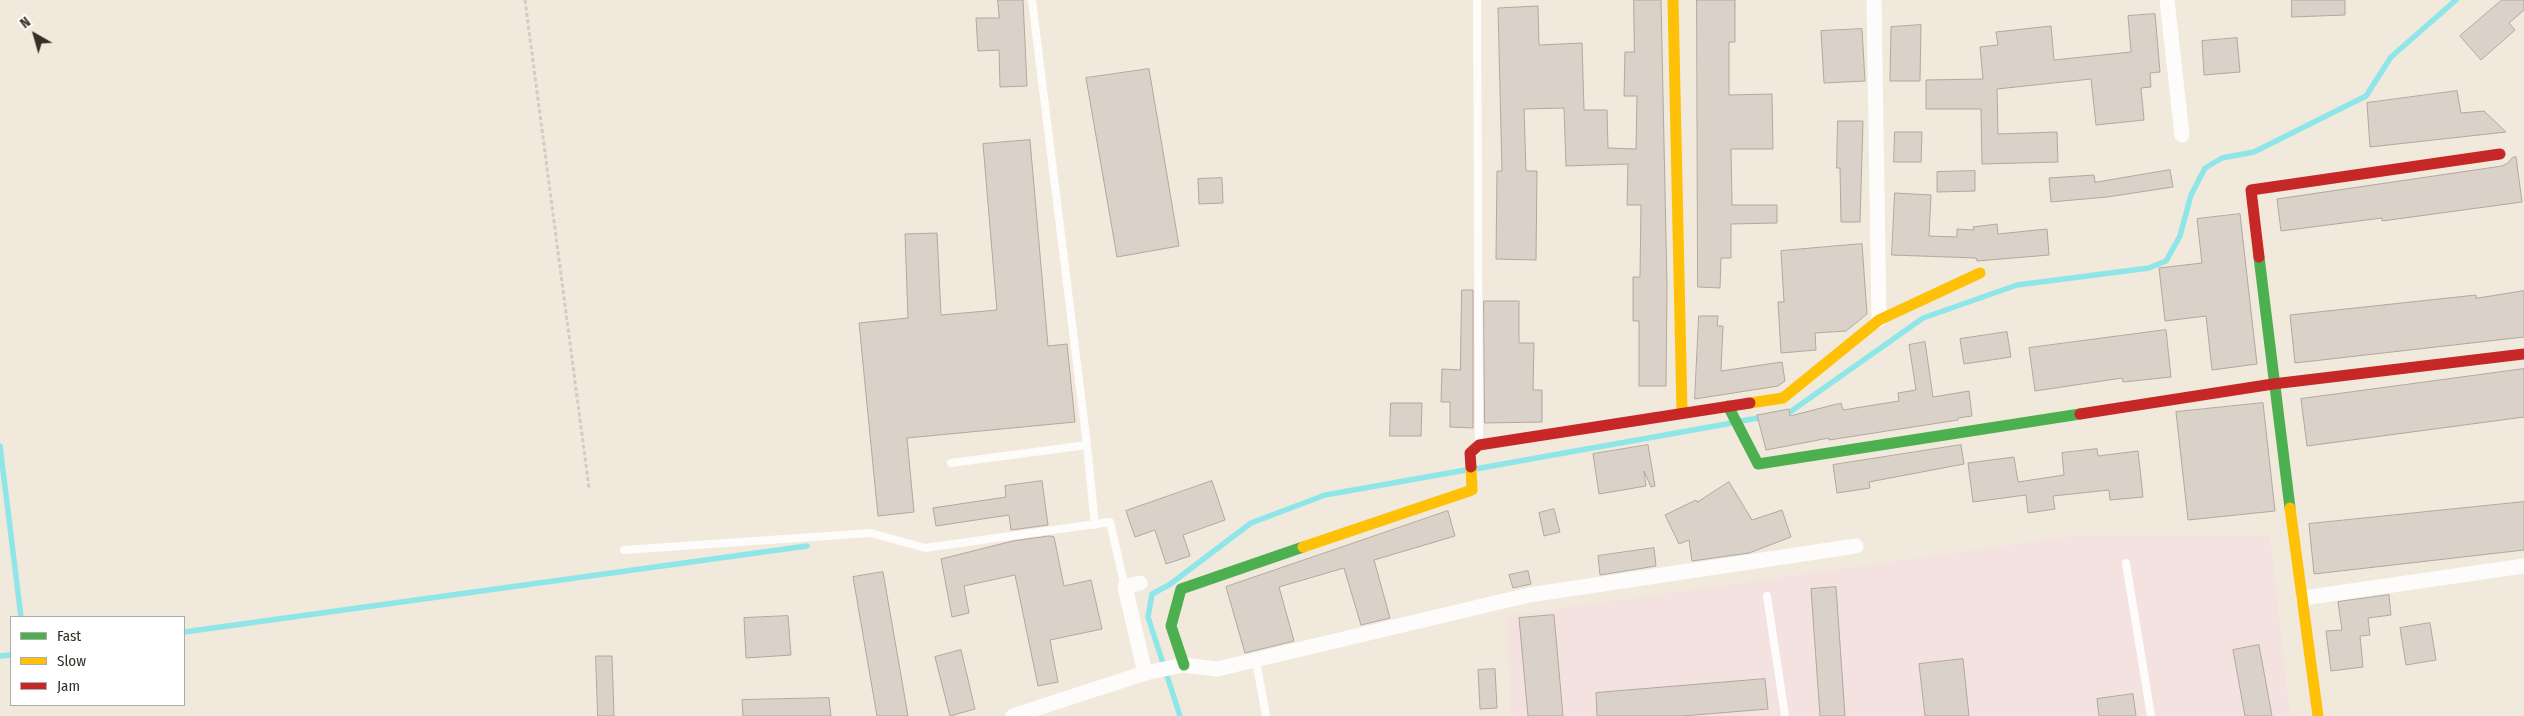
<!DOCTYPE html>
<style>
body{margin:0}
#map{position:relative;width:2524px;height:716px;overflow:hidden;background:#f1e9db;font-family:"Fira Sans Condensed",sans-serif}
canvas{display:block}
.legend{position:absolute;left:10px;top:616px;width:175px;height:90px;box-sizing:border-box;background:#fff;border:1px solid #aeaca8;margin:0;padding:6px 9px;list-style:none;font-size:15px;color:#352f26}
.legend li{display:flex;align-items:center;gap:10px;height:25px}
.legend b{width:25px;border:1px solid #aeaca8}
.north{position:absolute;left:10px;top:10px;width:50px;height:50px;-webkit-text-stroke:4px #fff;paint-order:stroke;rotate:322deg;font-size:14px;font-weight:700;line-height:20px;text-align:center;color:#352f26}
.north::after{content:'';display:block;margin:auto;width:18px;height:22px;background:#352f26;clip-path:polygon(50% 0,100% 100%,50% 72%,0 100%)}
</style>
<div id="map">
<canvas width="2524" height="716"></canvas>
<ul class="legend">
<li><b style="height:6px;background:#4caf50"></b>Fast</li>
<li><b style="height:6px;background:#ffc107"></b>Slow</li>
<li><b style="height:6px;background:#c62828"></b>Jam</li>
</ul>
<div class="north">N</div>
</div>
<script>
const ctx = document.querySelector('canvas').getContext('2d');
ctx.lineJoin = 'round';
function paint(path, color) {
  ctx.fillStyle = color;
  ctx.fill(path, 'evenodd');
}
function strokePath(path, color, width, dash) {
  ctx.strokeStyle = color;
  ctx.lineWidth = width;
  ctx.lineCap = dash ? 'butt' : 'round';
  ctx.setLineDash(dash || []);
  ctx.stroke(path);
}
const industrial = new Path2D(`
 M2081,535L2270,536L2290,716H1511L1507,616Z`);
const stream = new Path2D(`
 M1783,413L1790,412L1923,318L2017,285L2149,268L2166,261L2180,236L2191,195L2205,168L2222,158L2254,152L2366,96L2391,57L2456,0
 M1741,421L1764,417
 M0,446L21,617
 M1475,469L1732,423
 M184,632L807,546
 M0,656L11,655
 M1180,716L1148,617L1152,594L1169,585L1251,523L1325,495L1466,470`);
const building = new Path2D(`
 M998,0H1023L1027,86L1000,87L999,50L978,51L976,18H999Z
 M1634,0H1661L1667,286L1666,386H1639V321H1633V277H1640L1641,205H1627L1628,164L1566,166L1564,108L1524,109L1526,171H1537L1536,260L1496,259L1497,171H1502L1498,8L1538,6L1539,45L1582,43L1584,110H1607L1608,148L1636,149L1637,96H1624L1625,52H1634Z
 M1697,0H1735V42H1729V95L1772,94L1773,149H1731L1732,205H1777V223L1731,224V258H1721L1720,288L1698,287Z
 M2292,0H2345V15L2292,17Z
 M2502,0H2524V10L2509,23L2515,30L2481,60L2460,36Z
 M2155,14L2160,72L2150,73L2151,87L2141,88L2144,120L2096,125L2091,79L1997,89L1998,134L2057,132L2058,162L1982,164L1981,109H1926V80L1983,79L1980,47L1998,45L1996,32L2051,26L2054,60L2131,52L2128,16Z
 M1921,25L1920,81H1890L1891,27Z
 M1862,29L1865,81L1824,83L1821,31Z
 M2237,38L2240,72L2204,75L2202,41Z
 M1149,69L1179,246L1117,257L1086,78Z
 M2457,91L2461,113L2484,111L2506,132L2370,147L2367,103Z
 M1838,121H1863L1860,222H1841L1840,168H1837Z
 M1895,132H1922L1921,162H1894Z
 M1030,140L1048,346L1067,344L1075,422L907,438L914,512L878,516L859,323L908,318L905,234L937,233L941,315L997,310L983,144Z
 M2516,157L2522,202L2382,221V218L2281,231L2277,199L2502,166L2508,163L2512,158Z
 M2170,170L2173,187L2107,197L2051,202L2049,178L2094,175L2095,182Z
 M1975,171V191L1937,192V172Z
 M1222,178L1223,203L1199,204L1198,179Z
 M1895,193L1931,195L1929,236L1957,237V229L1974,230L1973,227L1997,224L1998,234L2047,229L2049,255L1977,261L1976,258L1892,255Z
 M2240,214L2257,364L2212,370L2206,316L2165,321L2159,268L2202,263L2197,219Z
 M1862,244L1867,314L1846,331L1815,333L1816,350L1781,353L1778,302H1784L1781,251Z
 M1462,290H1473V428L1450,427V402H1441L1442,369L1460,370Z
 M2524,291V337L2295,363L2290,315L2476,295V298Z
 M1484,301H1519V343H1534L1533,390H1542V422L1485,423Z
 M1699,316H1718L1717,326H1723L1721,371L1782,362L1785,381L1778,386L1695,399Z
 M2166,330L2171,377L2123,382L2122,378L2035,391L2029,348Z
 M2007,332L2011,357L1964,364L1960,339Z
 M1925,342L1933,397L1969,391L1972,416L1958,418V420L1829,440V438L1766,450L1757,415L1789,409L1790,416L1841,403L1843,410L1899,401L1898,393L1916,390L1909,345Z
 M2524,369V417L2307,446L2301,399Z
 M1391,403H1422L1421,436H1390Z
 M2263,403L2275,511L2188,520L2176,412Z
 M1648,445L1655,486L1651,487L1644,471L1646,486L1599,494L1593,454Z
 M1961,445L1964,464L1869,482L1870,488L1837,493L1833,465Z
 M2097,449L2098,456L2138,451L2143,497L2110,500L2109,490L2053,496L2055,509L2028,513L2026,495L1973,502L1968,463L2014,457L2018,482L2064,475L2062,453Z
 M1042,481L1048,525L1011,530L1009,515L936,526L933,508L1006,497L1005,486Z
 M1212,481L1225,520L1183,535L1190,556L1166,564L1155,530L1135,537L1126,511Z
 M1729,482L1752,520L1782,510L1791,537L1749,553L1692,561L1689,540L1679,544L1665,515L1696,500L1697,502Z
 M2524,502V550L2314,574L2309,524Z
 M1554,509L1560,532L1544,536L1539,513Z
 M1448,511L1455,536L1374,560L1390,618L1361,625L1344,568L1279,587L1294,641L1245,653L1226,587Z
 M1050,536L1054,537L1064,586L1091,580L1102,629L1050,640L1058,682L1038,686L1015,575L964,586L969,613L952,617L941,559L1013,541Z
 M1654,548L1656,566L1600,575L1598,556Z
 M1528,571L1531,584L1513,588L1509,575Z
 M883,572L908,716H877L853,577Z
 M1836,587L1845,716H1820L1811,589Z
 M2389,595L2391,615L2368,618L2370,635L2360,636L2363,667L2331,671L2326,631L2342,630L2338,602Z
 M1554,615L1563,716H1528L1519,618Z
 M788,616L791,655L746,658L744,618Z
 M2430,623L2436,660L2406,665L2400,628Z
 M2259,645L2272,716H2245L2233,650Z
 M961,650L975,709L950,716L935,657Z
 M596,656H612L614,716H598Z
 M1963,659L1969,716H1925L1919,664Z
 M1495,669L1497,708L1480,709L1478,670Z
 M1765,679L1768,709L1682,716H1597L1596,693Z
 M2133,694L2136,716H2099L2097,699Z
 M829,698L831,716H743L742,700Z`);
const path = new Path2D(`
 M525,0L589,488`);
const lane = new Path2D(`
 M1477,0L1479,443
 M1087,445L1095,525
 M951,463L1087,445L1032,0
 M624,550L871,533L925,548L1110,522L1125,587
 M2126,563L2151,716
 M1767,596L1785,716
 M1256,661L1266,716`);
const street = new Path2D(`
 M1874,0L1879,320
 M2167,0L2182,135
 M2303,598L2524,566
 M1145,673L1184,665L1217,669L1529,595L1856,546
 M1013,716L1145,673L1125,587L1140,583`);
const fast = new Path2D(`
 M2259,257L2290,508
 M1728,406L1758,464L2080,414
 M1184,665L1171,626L1181,589L1303,547`);
const slow = new Path2D(`
 M1673,0L1682,412
 M1750,403L1783,398L1879,320L1980,273
 M2290,508L2318,716
 M1303,547L1472,490L1471,467`);
const jam = new Path2D(`
 M2259,257L2251,190L2500,154
 M2080,414L2273,384L2524,354
 M1471,467L1470,453L1479,445L1750,403`);
paint(industrial, '#f3e2df');
strokePath(stream, '#8fe6e9', 5.5);
paint(building, '#dad1c8');
strokePath(building, '#b0a89f', 1);
strokePath(path, '#d0ccc7', 3, [4, 2.5]);
strokePath(lane, '#fdfcfa', 8);
strokePath(street, '#fdfcfa', 15);
strokePath(fast, '#4caf50', 11);
strokePath(slow, '#ffc107', 11);
strokePath(jam, '#c62828', 11);
</script>
